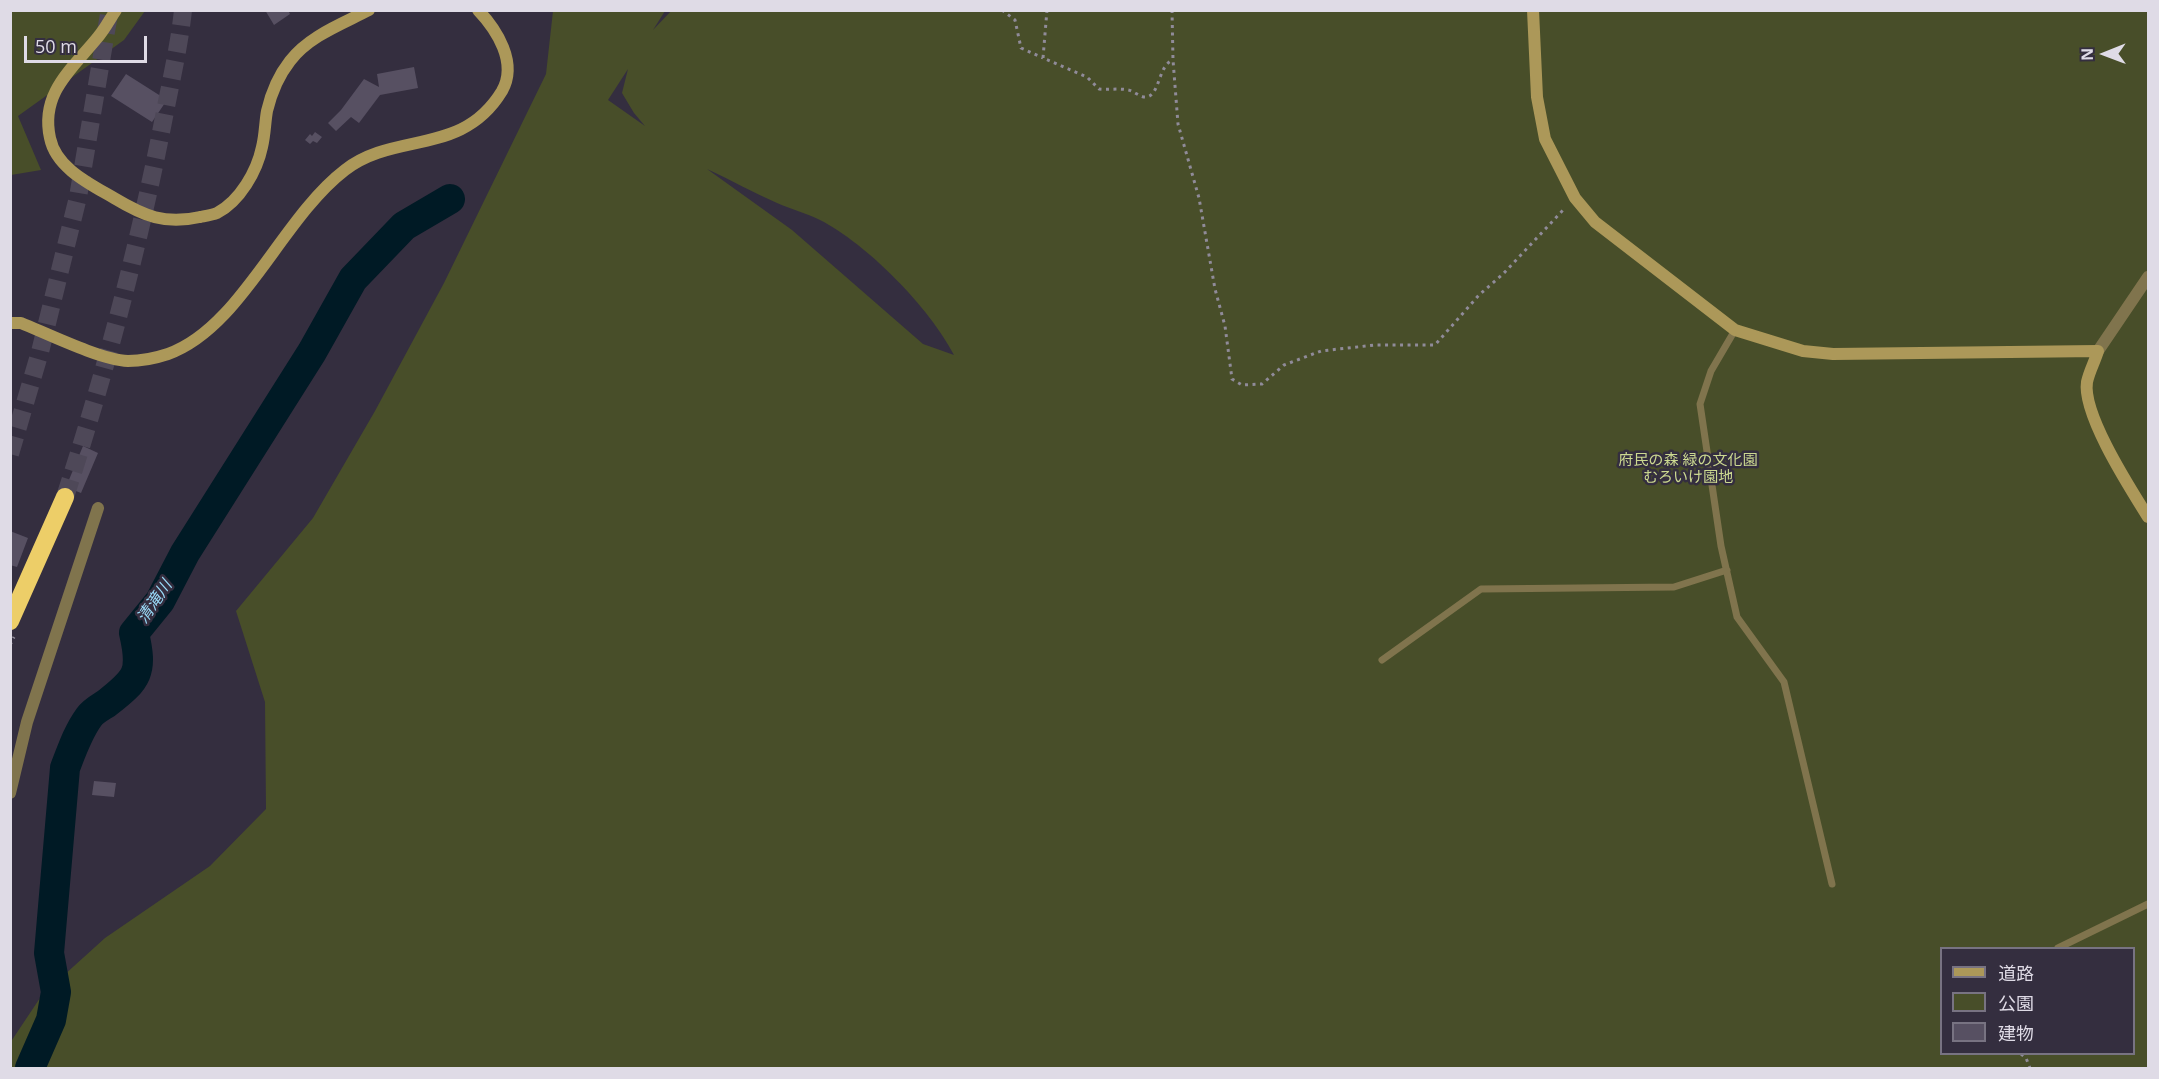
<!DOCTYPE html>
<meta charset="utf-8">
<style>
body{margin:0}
#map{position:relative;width:2159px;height:1079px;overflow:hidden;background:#342e3f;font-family:"Open Sans","Noto Sans JP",sans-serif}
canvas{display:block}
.frame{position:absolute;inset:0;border:12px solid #dfdbe6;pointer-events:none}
.legend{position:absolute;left:1940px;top:947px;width:195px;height:108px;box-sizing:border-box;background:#342e3f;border:2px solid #787382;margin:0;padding:8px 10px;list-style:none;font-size:18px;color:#dfdbe6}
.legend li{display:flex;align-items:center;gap:12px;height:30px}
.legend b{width:30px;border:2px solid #787382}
.north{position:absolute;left:2075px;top:24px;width:60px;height:60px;-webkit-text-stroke:4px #342e3f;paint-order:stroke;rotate:269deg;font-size:16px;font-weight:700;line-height:24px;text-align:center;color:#dfdbe6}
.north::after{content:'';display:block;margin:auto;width:21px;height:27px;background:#dfdbe6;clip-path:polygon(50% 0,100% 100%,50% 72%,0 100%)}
.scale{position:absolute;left:24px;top:36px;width:123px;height:27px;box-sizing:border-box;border:3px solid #dfdbe6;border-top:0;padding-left:8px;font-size:18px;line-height:21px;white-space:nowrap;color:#dfdbe6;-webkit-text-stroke:4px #342e3f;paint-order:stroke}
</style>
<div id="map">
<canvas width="2159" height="1079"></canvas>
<div class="frame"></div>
<ul class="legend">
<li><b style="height:8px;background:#ac9859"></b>道路</li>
<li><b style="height:16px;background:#484e29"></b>公園</li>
<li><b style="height:16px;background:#575062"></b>建物</li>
</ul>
<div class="north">N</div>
<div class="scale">50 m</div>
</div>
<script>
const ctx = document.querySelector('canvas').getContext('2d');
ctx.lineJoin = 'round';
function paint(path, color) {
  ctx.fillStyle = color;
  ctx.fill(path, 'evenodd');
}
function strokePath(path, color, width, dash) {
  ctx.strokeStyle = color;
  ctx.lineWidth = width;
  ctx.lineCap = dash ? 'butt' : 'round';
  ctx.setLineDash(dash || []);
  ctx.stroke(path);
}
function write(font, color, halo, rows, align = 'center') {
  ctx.font = font + ' "Open Sans","Noto Sans JP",sans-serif';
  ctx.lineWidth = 5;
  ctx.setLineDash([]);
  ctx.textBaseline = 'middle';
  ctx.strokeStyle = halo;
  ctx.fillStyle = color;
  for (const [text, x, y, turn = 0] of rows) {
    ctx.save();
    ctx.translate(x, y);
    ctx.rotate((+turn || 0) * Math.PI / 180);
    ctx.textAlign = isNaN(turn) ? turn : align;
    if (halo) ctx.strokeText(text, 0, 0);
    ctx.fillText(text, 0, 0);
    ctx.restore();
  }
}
const green = new Path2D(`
 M672,10L2148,11V1068H11L10,1043L42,995L105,938L210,866L266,809L265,702L236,611L313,518L375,411L444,283L546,74L553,11H665L653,30ZM628,69L622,93L634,113L645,126L608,100ZM707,169C731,180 754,193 777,203C791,209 806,213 820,220C867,244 930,308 954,355L923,344L792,230ZM1942,948H2134V1054H1942Z
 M11,11H145L124,40L18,116L41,170L11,175Z`);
const river = new Path2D(`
 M30,1068L51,1020L56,992L49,953L65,768C72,750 78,732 89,717C93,711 101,707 107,703C138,679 143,672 134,633L160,601L185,553L312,352L353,279L404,226L450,199`);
const building = new Path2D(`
 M265,10H288L290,14L274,25Z
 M414,67L418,88L380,95L359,123L351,117L336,131L328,123L341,110L364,79L379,87L377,74Z
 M126,74L167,100L152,122L111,96Z
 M315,132L322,137L317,143L313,141L310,144L305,140L310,134L312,136Z
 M83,446L98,453L81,493L66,487Z
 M10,531L28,538L17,567L10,565Z
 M94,781L116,783L114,797L92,795Z`);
const highwayTunnel = new Path2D(`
 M10,454L40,352L78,197L109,14
 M65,497C105,374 138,249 163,122C170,85 179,48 183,10`);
const path = new Path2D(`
 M1002,10L1015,20L1021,48L1043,58
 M1047,10L1043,58L1087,77L1099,89C1109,90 1119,88 1128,90C1134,91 1141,98 1146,97C1160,96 1158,65 1173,60
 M1172,10L1173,60L1178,124L1199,198L1215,289L1225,326L1232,379L1242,385L1262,384L1284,365L1321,351L1375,345H1435L1479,295L1503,274L1565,208
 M10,645L14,637
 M2021,1054L2026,1058L2030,1068`);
const lane = new Path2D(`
 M1735,330L1711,371L1700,404L1721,546L1737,617L1784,682L1832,884
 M1382,660L1481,589L1674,587L1727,570
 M2058,948L2148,904`);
const street = new Path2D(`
 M2098,351L2148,277
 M10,793L27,722L98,508`);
const secondary = new Path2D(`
 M116,10C110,19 105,29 98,37C72,69 40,93 50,138C56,168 90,184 114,198C144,216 165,225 200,217C205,216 212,215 217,213C240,201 257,171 262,147C265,135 265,122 267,111C271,94 279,75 290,61C309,36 342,24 369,10
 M1533,10L1537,97L1545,139L1575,198L1595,222L1735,330L1803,351L1833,354L2098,351C2095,361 2089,372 2087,382C2082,414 2130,488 2148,517
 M10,323H21C48,334 101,360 128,361C140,361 156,358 168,354C241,328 281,219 345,170C395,131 462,157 502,91C518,63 497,30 478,10`);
const highway = new Path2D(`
 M10,621L65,497`);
const parkNames = [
 ["府民の森 緑の文化園",1688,461],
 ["むろいけ園地",1688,478]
];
const waterNames = [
 ["清滝川",155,602,-56]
];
paint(green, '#484e29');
strokePath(river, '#001a25', 30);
paint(building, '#575062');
strokePath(highwayTunnel, '#4e4858', 18, [18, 9]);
strokePath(path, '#908b99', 3, [3, 4.5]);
strokePath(lane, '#80744d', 7);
strokePath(street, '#80744d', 12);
strokePath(secondary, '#ac9859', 12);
strokePath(highway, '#edce68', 18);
write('15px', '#ccd990', '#342e3f', parkNames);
write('italic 16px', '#9adbf9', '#342e3f', waterNames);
</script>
